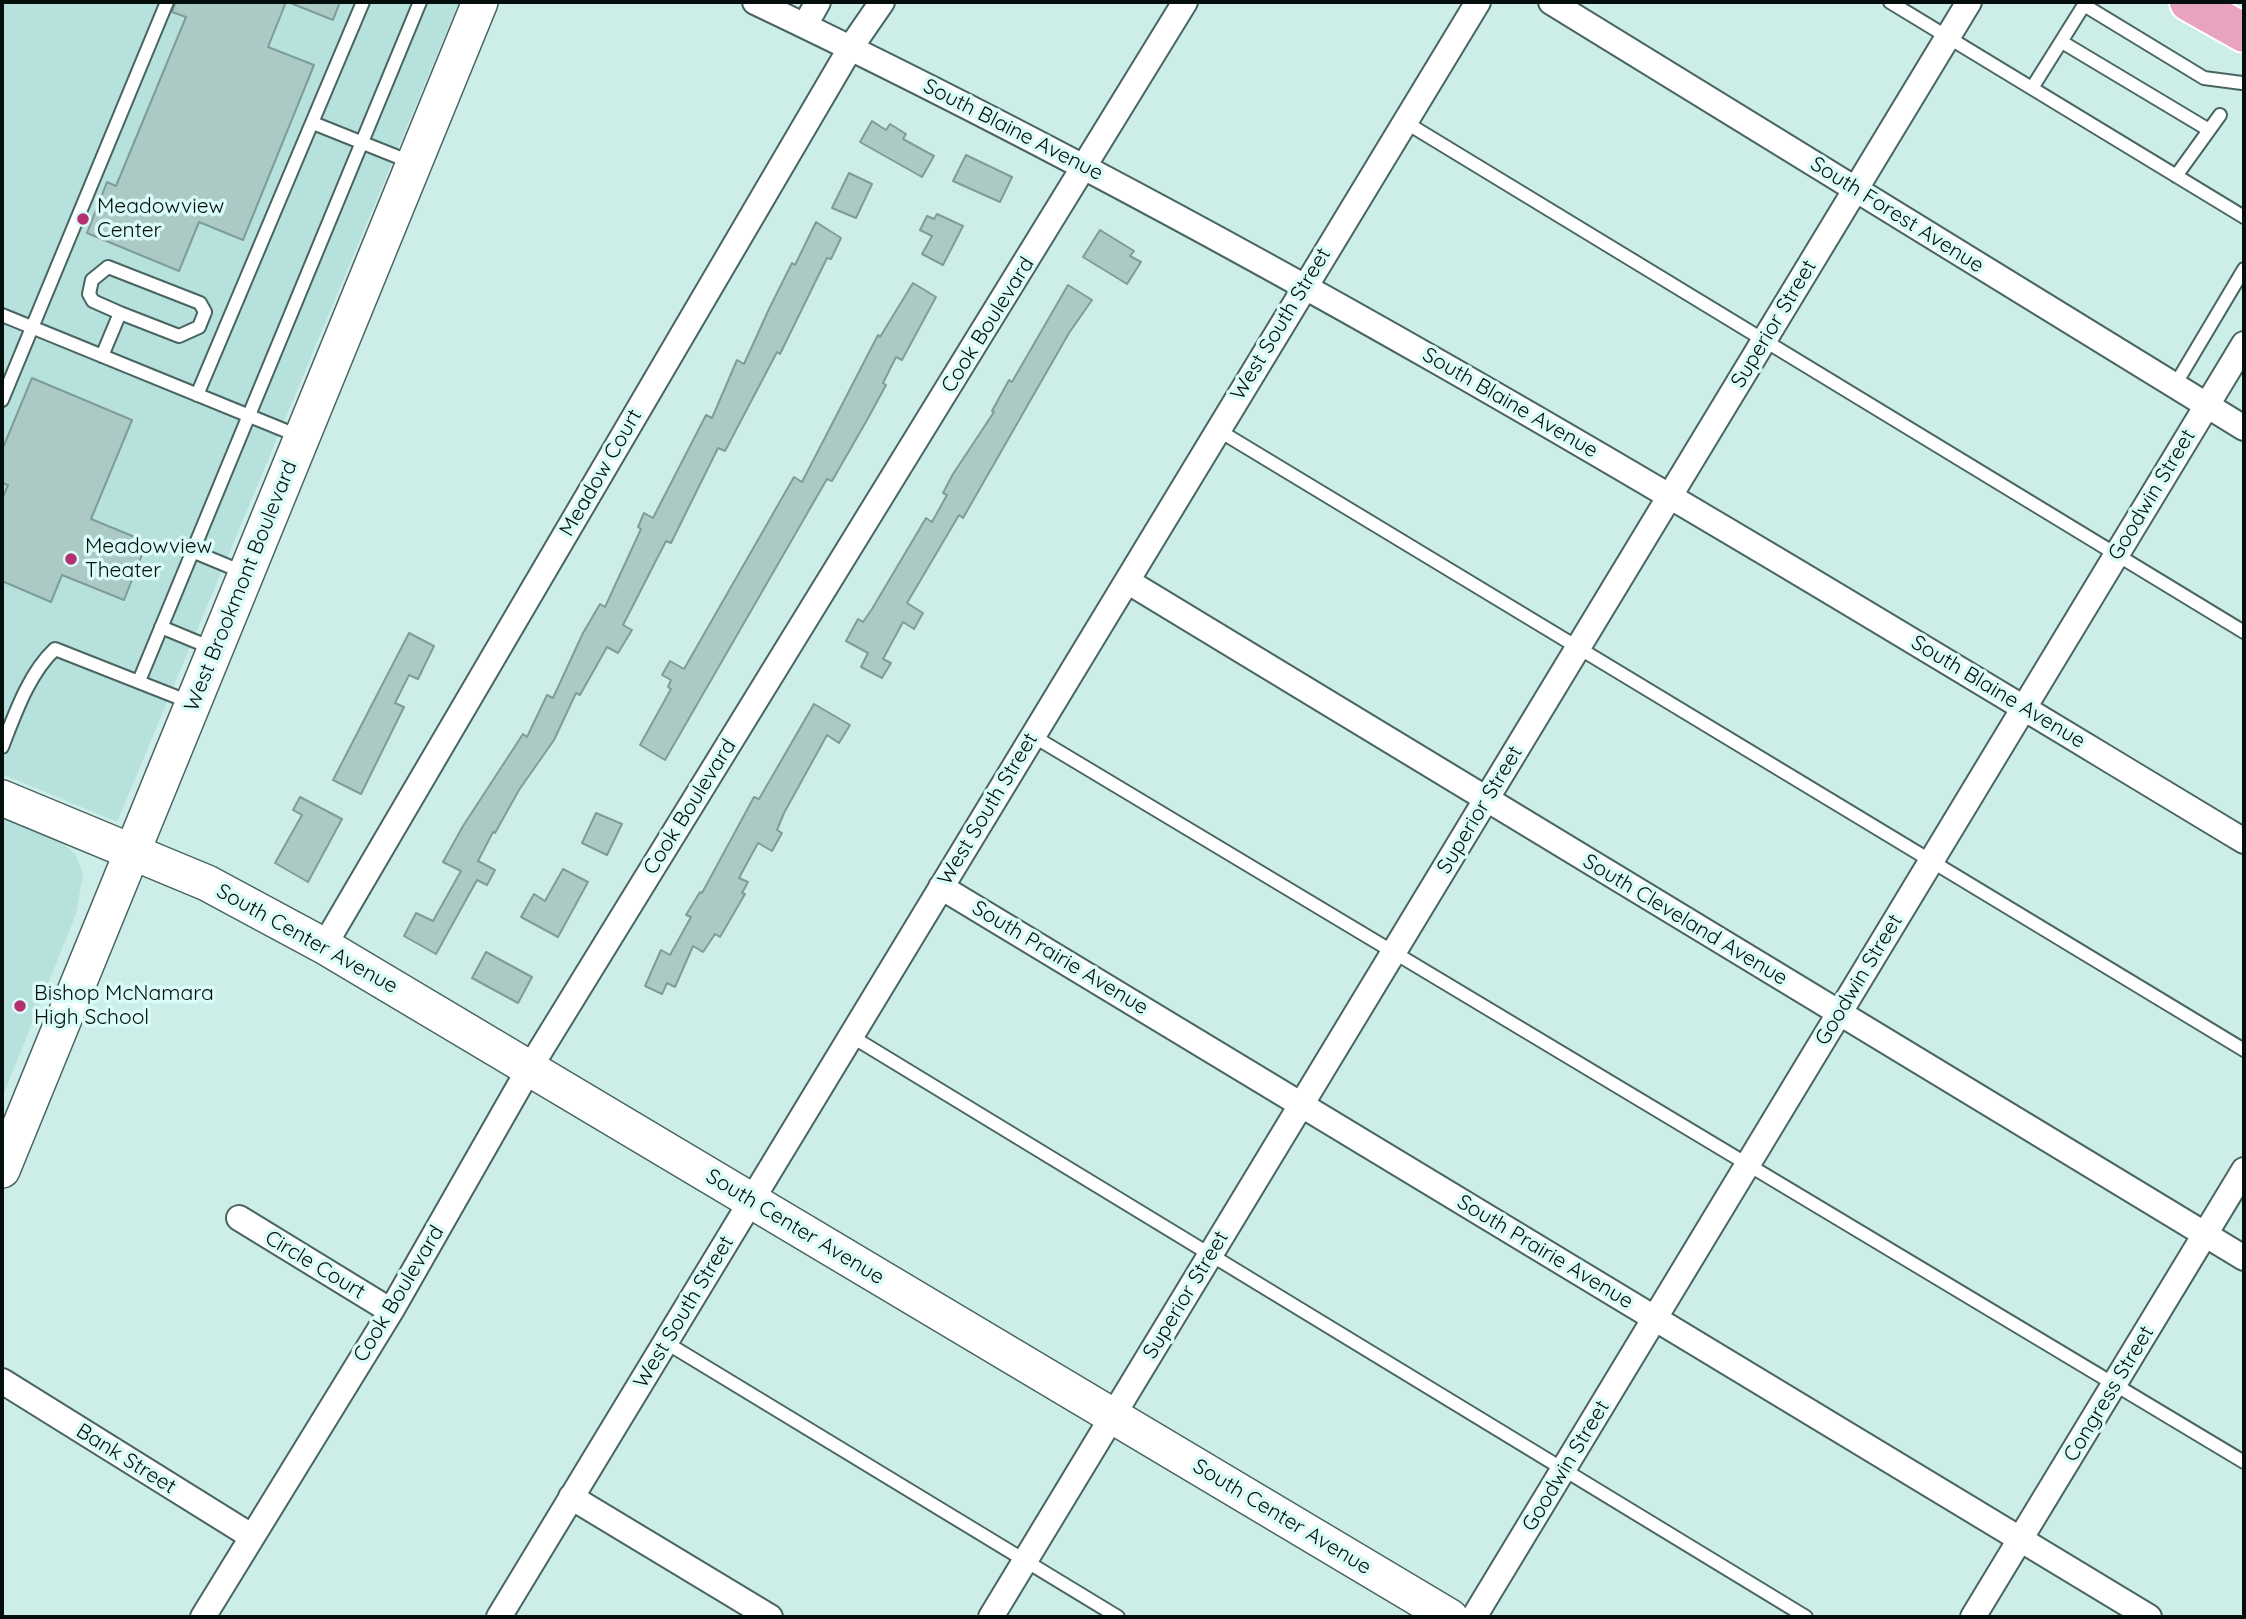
<!DOCTYPE html>
<style>
body{margin:0}
#map{position:relative;width:2246px;height:1619px;overflow:hidden;background:#cdede9;font-family:Quicksand,sans-serif}
canvas{display:block}
.frame{position:absolute;inset:0;border:4px solid #040e0d;pointer-events:none}
</style>
<div id="map">
<canvas width="2246" height="1619"></canvas>
<div class="frame"></div>
</div>
<script>
const ctx = document.querySelector('canvas').getContext('2d');
ctx.lineJoin = 'round';
function paint(path, color) {
  ctx.fillStyle = color;
  ctx.fill(path, 'evenodd');
}
function strokePath(path, color, width, dash) {
  ctx.strokeStyle = color;
  ctx.lineWidth = width;
  ctx.lineCap = dash ? 'butt' : 'round';
  ctx.setLineDash(dash || []);
  ctx.stroke(path);
}
function write(font, color, halo, rows, align = 'center') {
  ctx.font = font + ' Quicksand,sans-serif';
  ctx.lineWidth = 7;
  ctx.setLineDash([]);
  ctx.textBaseline = 'middle';
  ctx.strokeStyle = halo;
  ctx.fillStyle = color;
  for (const [text, x, y, turn = 0] of rows) {
    ctx.save();
    ctx.translate(x, y);
    ctx.rotate((+turn || 0) * Math.PI / 180);
    ctx.textAlign = isNaN(turn) ? turn : align;
    if (halo) ctx.strokeText(text, 0, 0);
    ctx.fillText(text, 0, 0);
    ctx.restore();
  }
}
const built = new Path2D(`
 M2,2H459L117,822L2,774Z
 M2,814L44,832L64,844L75,854L83,873L76,914L2,1098Z`);
const building = new Path2D(`
 M176,2H286L268,47L314,65L243,240L199,222L179,271L87,233L107,182L116,186L186,17L172,12Z
 M288,2H340L333,20Z
 M872,121L886,130L890,124L906,134L903,139L934,156L922,177L860,142Z
 M966,155L1012,177L1000,202L953,181Z
 M849,173L872,184L856,218L832,208Z
 M937,214L963,226L943,265L922,254L932,236L920,230L927,216L934,219Z
 M816,222L841,238L831,259L827,258L780,354L777,352L725,451L718,448L671,543L666,541L623,625L632,630L618,653L607,647L580,695L576,693L554,740L519,790L495,833L493,832L478,861L495,870L487,885L477,880L436,954L404,936L416,913L433,921L461,871L443,862L463,826L523,734L527,737L547,695L553,698L583,633L600,604L605,607L641,529L638,527L644,513L653,518L706,415L712,418L737,360L744,364L769,309L792,263L795,265Z
 M1100,230L1134,251L1130,256L1141,262L1127,284L1083,257Z
 M913,283L936,297L902,360L896,357L883,383L886,385L867,420L832,481L827,479L665,760L640,745L671,689L668,687L671,680L662,675L670,661L684,669L794,477L802,482L878,335L880,337Z
 M1068,285L1092,300L1069,333L963,518L959,515L907,603L923,613L914,629L903,622L883,659L891,663L882,678L861,667L868,653L846,641L858,619L863,622L872,609L926,518L932,522L947,495L943,493L953,474L994,412L992,411L1009,380L1012,382Z
 M32,378L132,420L91,519L147,542L124,600L62,575L51,602L2,581V499L8,485L2,483V450Z
 M409,633L434,646L418,679L409,675L395,703L404,707L361,794L333,780Z
 M814,704L850,725L839,743L827,735L784,813L777,830L782,833L772,851L758,843L739,878L748,882L742,893L745,894L720,937L715,934L703,952L693,946L675,987L667,983L662,994L645,986L661,950L670,955L691,917L686,915L700,892L702,893L754,797L759,799Z
 M300,797L342,819L308,882L275,863L302,815L293,810Z
 M596,813L622,824L607,855L582,843Z
 M563,869L588,882L558,937L521,917L534,894L545,901Z
 M486,952L532,977L518,1003L472,978Z`);
const lane = new Path2D(`
 M1890,2L2244,217
 M2062,42L2209,130
 M2032,88L2084,5L2204,78L2242,83
 M1405,122L2244,632
 M313,123L413,163
 M2176,176L2220,115
 M2,315L301,437
 M102,356L120,313L179,336L199,327L205,312L200,303L108,267L92,280L89,294L93,301L120,313
 M2175,385L2244,269
 M197,395L363,2
 M2,400L167,2
 M1218,430L2244,1050
 M192,551L245,573
 M161,627L214,649
 M139,681L420,2
 M1033,736L2244,1462
 M2,747C15,714 29,673 55,649L192,703
 M851,1036L1806,1617
 M665,1342L1118,1617`);
const street = new Path2D(`
 M755,2C1271,247 1756,547 2244,841
 M1551,2L2244,428
 M805,25L818,2
 M1127,581L2244,1258
 M941,887L2149,1617
 M324,946L851,47L882,2
 M239,1218L391,1311
 M2,1381L251,1536
 M571,1497L770,1617
 M203,1617L391,1311L529,1069L1185,2
 M499,1617L1478,2
 M991,1617L1969,2
 M1474,1617L2244,344
 M1973,1617L2244,1170`);
const secondary = new Path2D(`
 M2,798L207,883L324,946L1450,1617
 M2,1170L480,2`);
const primary = new Path2D(`
 M2189,2L2244,33`);
const markers = [
 [83,219,7,"#b52f71"],
 [71,559,7,"#b52f71"],
 [20,1006,7,"#b52f71"]
];
const streetNames = [
 ["South Blaine Avenue",1013,130,27],
 ["South Forest Avenue",1897,215,32],
 ["West South Street",1281,324,-59],
 ["Superior Street",1774,324,-59],
 ["Cook Boulevard",988,325,-58],
 ["South Blaine Avenue",1510,403,30],
 ["Meadow Court",601,473,-60],
 ["Goodwin Street",2152,495,-59],
 ["West Brookmont Boulevard",241,586,-68],
 ["South Blaine Avenue",1998,692,31],
 ["Cook Boulevard",690,807,-58],
 ["West South Street",988,809,-59],
 ["Superior Street",1480,810,-59],
 ["South Cleveland Avenue",1685,920,31],
 ["South Center Avenue",307,939,29],
 ["South Prairie Avenue",1060,958,31],
 ["Goodwin Street",1859,980,-59],
 ["South Center Avenue",795,1227,31],
 ["South Prairie Avenue",1545,1252,31],
 ["Circle Court",315,1265,31],
 ["Cook Boulevard",399,1294,-59],
 ["Superior Street",1186,1295,-59],
 ["West South Street",684,1312,-59],
 ["Congress Street",2109,1394,-59],
 ["Bank Street",126,1459,32],
 ["Goodwin Street",1566,1466,-59],
 ["South Center Avenue",1282,1517,31]
];
const poiNames = [
 ["Meadowview",97,207],
 ["Center",97,231],
 ["Meadowview",85,547],
 ["Theater",85,571],
 ["Bishop McNamara",34,994],
 ["High School",34,1018]
];
paint(built, '#b7e1dc');
paint(building, '#abcac6');
strokePath(building, '#7e9d99', 2);
strokePath(lane, '#486562', 16);
strokePath(street, '#486562', 28);
strokePath(secondary, '#486562', 38);
strokePath(primary, '#fff', 42);
strokePath(lane, '#fff', 12);
strokePath(street, '#fff', 24);
strokePath(secondary, '#fff', 35);
strokePath(primary, '#e8a3c1', 38);
for (const [x, y, r, color] of markers) {
  const dot = new Path2D();
  dot.arc(x, y, r, 0, 2 * Math.PI);
  ctx.fillStyle = color;
  ctx.fill(dot);
  strokePath(dot, '#dafbf7', 2.5);
}
write('21px', '#040e0d', '#dafbf7', streetNames);
write('21px', '#040e0d', '#dafbf7', poiNames, 'left');
</script>
